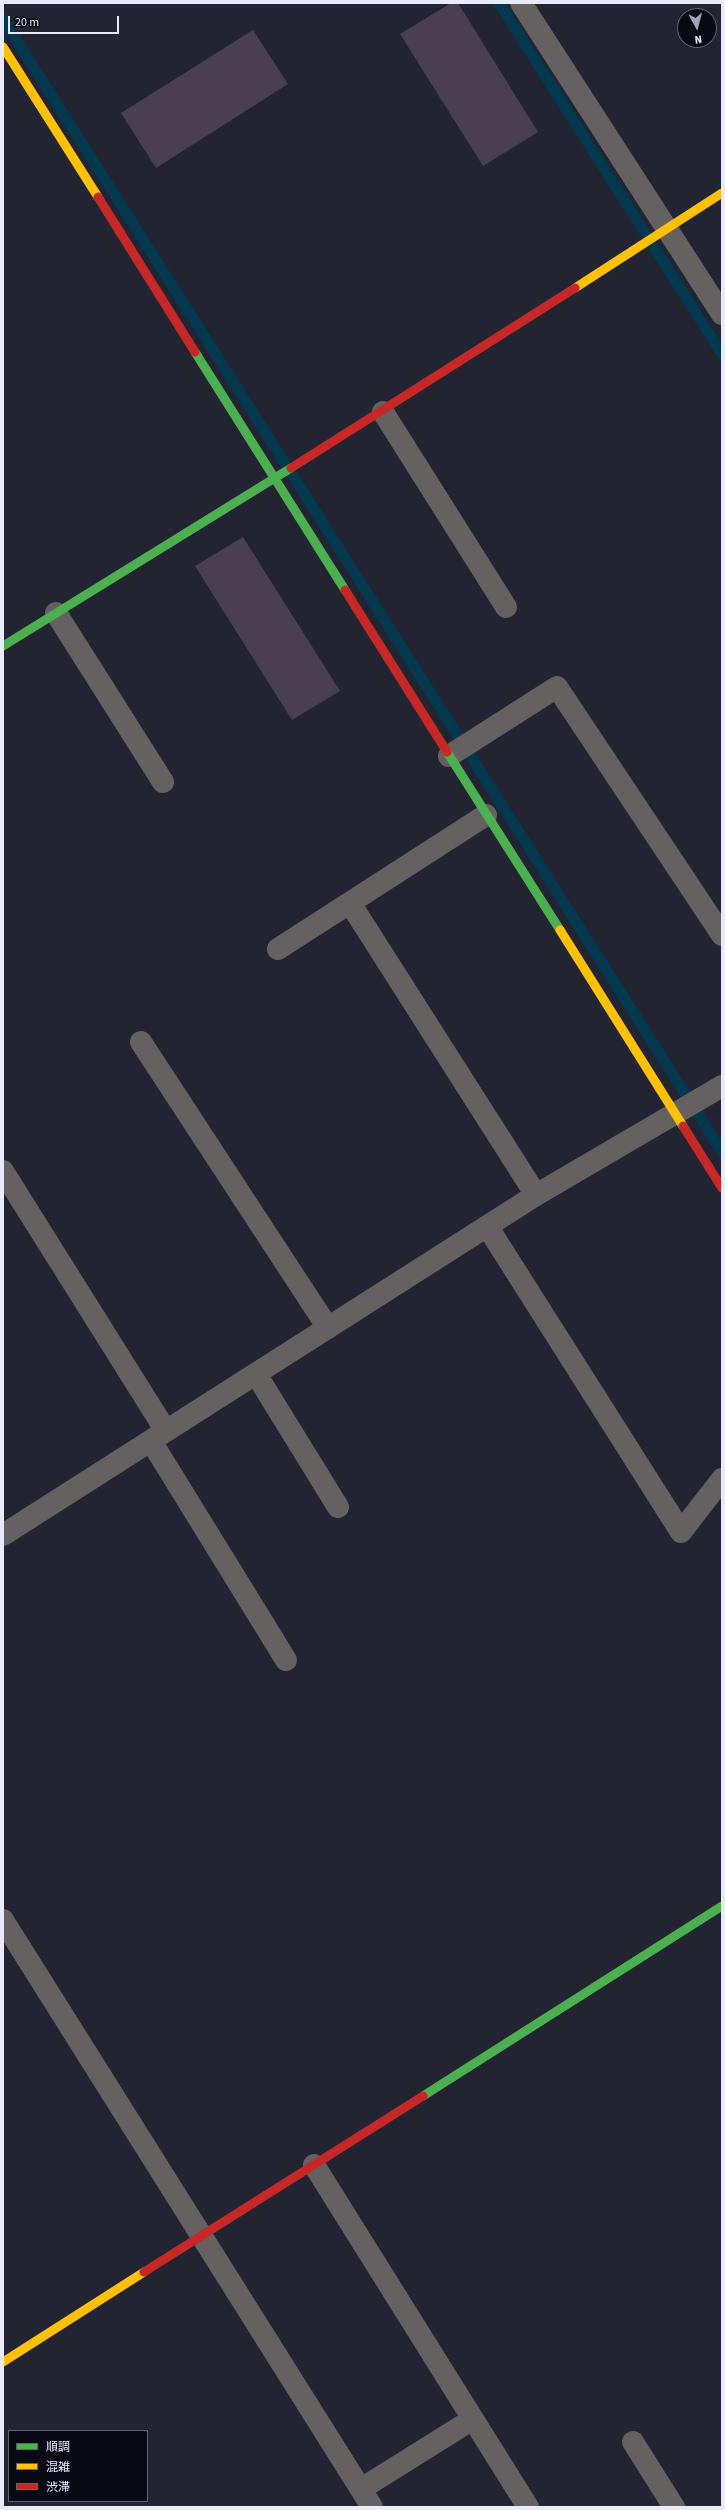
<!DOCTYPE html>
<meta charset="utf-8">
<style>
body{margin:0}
#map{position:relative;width:725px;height:2510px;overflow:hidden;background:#222432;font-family:"Source Sans 3","Noto Sans JP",sans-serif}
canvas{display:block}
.frame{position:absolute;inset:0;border:4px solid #e9ebfd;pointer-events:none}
.legend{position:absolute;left:8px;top:2430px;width:140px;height:72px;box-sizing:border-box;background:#080915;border:1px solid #626372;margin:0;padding:5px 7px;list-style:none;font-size:12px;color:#e9ebfd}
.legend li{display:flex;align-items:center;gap:8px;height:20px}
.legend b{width:20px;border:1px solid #626372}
.north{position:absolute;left:677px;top:8px;width:40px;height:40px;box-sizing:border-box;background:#080915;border:1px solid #626372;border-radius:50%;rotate:173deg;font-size:11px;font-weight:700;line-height:16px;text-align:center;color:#e9ebfd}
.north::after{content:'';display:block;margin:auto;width:14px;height:18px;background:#a3a5b6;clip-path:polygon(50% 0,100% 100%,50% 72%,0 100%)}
.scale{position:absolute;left:8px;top:16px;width:111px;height:18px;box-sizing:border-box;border:2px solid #e9ebfd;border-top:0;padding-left:5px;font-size:12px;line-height:14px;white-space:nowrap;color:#e9ebfd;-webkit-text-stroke:3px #080915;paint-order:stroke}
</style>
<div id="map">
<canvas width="725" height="2510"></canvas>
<div class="frame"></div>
<ul class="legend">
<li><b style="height:5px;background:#4caf50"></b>順調</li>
<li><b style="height:5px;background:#ffc107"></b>混雑</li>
<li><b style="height:5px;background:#c62828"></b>渋滞</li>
</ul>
<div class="north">N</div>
<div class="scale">20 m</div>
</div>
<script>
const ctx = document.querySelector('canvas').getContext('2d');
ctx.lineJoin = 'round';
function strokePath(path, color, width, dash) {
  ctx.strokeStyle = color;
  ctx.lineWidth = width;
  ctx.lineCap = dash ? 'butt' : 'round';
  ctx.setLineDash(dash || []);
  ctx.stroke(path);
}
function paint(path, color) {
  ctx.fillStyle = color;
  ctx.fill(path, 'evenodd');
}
const stream = new Path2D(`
 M499,3L722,354
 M3,19L722,1152`);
const building = new Path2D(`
 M451,3H458L538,132L483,166L400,34Z
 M253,30L288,84L156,168L121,113Z
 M243,537L340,691L292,720L195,566Z`);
const street = new Path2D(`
 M521,3L722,314
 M383,412L506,607
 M56,613L163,782
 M449,756L557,687L722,935
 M350,903L536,1195
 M278,949L486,815
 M141,1042L328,1328
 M3,1171L166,1431
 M487,1226L681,1532L722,1479
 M256,1374L338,1507
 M151,1441L286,1660
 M3,1535L536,1195L722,1086
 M3,1920L372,2507
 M314,2165L528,2507
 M633,2442L674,2507
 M361,2489L473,2419`);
const fast = new Path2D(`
 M195,352L345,590
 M3,646L291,468
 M447,752L560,930
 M423,2096L722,1906`);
const slow = new Path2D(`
 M3,47L98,197
 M575,288L722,193
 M560,930L683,1126
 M3,2362L144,2272`);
const jam = new Path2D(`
 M98,197L195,352
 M291,468L575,288
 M345,590L447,752
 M683,1126L722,1188
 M144,2272L423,2096`);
strokePath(stream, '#03384f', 11);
paint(building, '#483f52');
strokePath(street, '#656161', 22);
strokePath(fast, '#4caf50', 9);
strokePath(slow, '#ffc107', 9);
strokePath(jam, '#c62828', 9);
</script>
